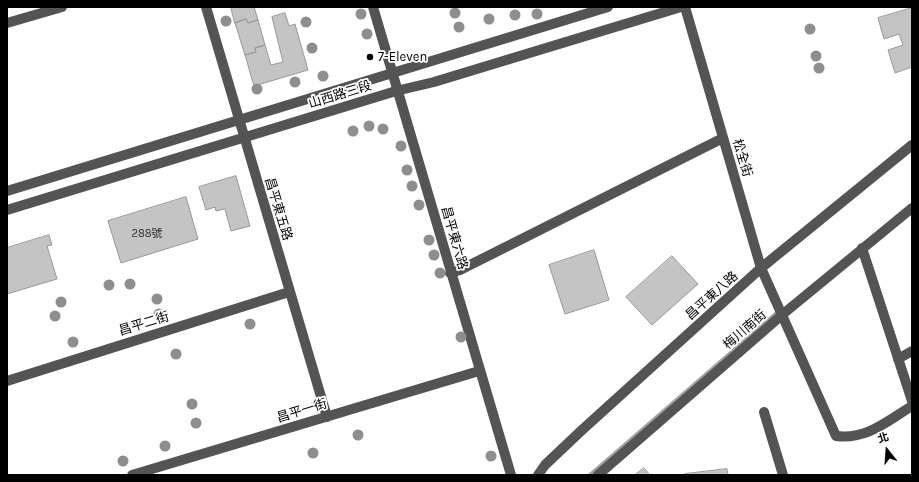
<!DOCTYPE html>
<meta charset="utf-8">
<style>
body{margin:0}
#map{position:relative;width:919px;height:482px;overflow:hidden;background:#fff;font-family:Karla,"Noto Sans TC",sans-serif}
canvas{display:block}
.frame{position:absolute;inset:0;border:8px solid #000;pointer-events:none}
.north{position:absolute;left:867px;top:430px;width:40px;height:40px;-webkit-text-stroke:3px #fff;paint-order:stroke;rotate:343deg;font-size:11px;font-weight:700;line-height:16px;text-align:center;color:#000}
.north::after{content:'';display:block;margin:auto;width:14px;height:18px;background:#000;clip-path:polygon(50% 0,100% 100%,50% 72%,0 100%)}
</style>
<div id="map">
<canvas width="919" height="482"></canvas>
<div class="frame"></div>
<div class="north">北</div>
</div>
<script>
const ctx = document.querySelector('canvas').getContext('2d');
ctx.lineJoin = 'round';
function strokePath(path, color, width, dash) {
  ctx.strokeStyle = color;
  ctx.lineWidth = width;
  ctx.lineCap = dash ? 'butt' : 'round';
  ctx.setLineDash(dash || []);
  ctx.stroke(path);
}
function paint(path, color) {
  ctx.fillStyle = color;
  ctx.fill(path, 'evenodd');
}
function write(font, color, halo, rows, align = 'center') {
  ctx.font = font + ' Karla,"Noto Sans TC",sans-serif';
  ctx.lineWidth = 3.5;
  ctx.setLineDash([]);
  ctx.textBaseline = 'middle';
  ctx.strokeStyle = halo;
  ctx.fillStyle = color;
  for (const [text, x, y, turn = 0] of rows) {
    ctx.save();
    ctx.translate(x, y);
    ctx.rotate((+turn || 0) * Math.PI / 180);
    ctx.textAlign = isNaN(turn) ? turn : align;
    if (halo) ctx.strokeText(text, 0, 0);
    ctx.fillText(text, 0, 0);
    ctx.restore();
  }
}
const stream = new Path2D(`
 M590,475L779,311`);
const building = new Path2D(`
 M231,7H254L258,20L248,23L246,19L235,23Z
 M912,8V67L895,73L888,50L903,45L899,34L884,39L878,18Z
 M285,13L289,26L295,24L308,70L254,86L245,55L256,52L255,48L265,45L271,65L283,62L272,17Z
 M246,19L248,23L258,20L265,45L255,48L256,52L245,55L235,23Z
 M236,176L250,226L231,231L225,209L216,211L215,207L206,210L199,187Z
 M186,197L198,239L121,263L108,221Z
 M49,235L52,245L47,246L57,279L7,294V248Z
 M594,250L609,300L565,314L549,265Z
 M672,256L698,284L652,325L626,297Z
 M644,468L650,475H635Z
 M727,469L728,475H685V474Z`);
const minor = new Path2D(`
 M206,7L327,417
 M373,7L511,475
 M685,7L761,268L836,436C867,440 887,421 912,406
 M7,23L62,7
 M7,191C207,129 408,70 608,7
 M7,210L396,91L434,82L681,7
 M862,248L912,401
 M450,273L460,270L723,138
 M898,359L912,351
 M7,381L289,292
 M764,412L783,475
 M132,475L479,371
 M538,475L545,465L582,430L761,268L912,145
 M598,475L783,314L912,208`);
const trees = [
 [455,13],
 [361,14],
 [537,14],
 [515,15],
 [489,19],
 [226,21],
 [306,22],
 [459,27],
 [810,29],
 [367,34],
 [312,48],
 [816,56],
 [819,68],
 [323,76],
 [295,82],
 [257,89],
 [369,126],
 [383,129],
 [353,131],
 [401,146],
 [407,170],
 [412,186],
 [419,205],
 [429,240],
 [434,255],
 [440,273],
 [130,284],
 [109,285],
 [157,299],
 [61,302],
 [159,314],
 [55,316],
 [250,324],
 [461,337],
 [73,342],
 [176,354],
 [192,404],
 [196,423],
 [358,435],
 [165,446],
 [313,453],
 [491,456],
 [123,461]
];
const markers = [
 [370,57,4,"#000"]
];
const numberNames = [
 ["288號",147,234]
];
const poiNames = [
 ["7-Eleven",378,57]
];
const streetNames = [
 ["山西路三段",340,95,-17],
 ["松全街",742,158,73],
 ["昌平東五路",278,209,73],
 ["昌平東六路",454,238,74],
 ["昌平東八路",712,296,-42],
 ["昌平二街",144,324,-17],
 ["梅川南街",745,330,-41],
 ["昌平一街",302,411,-17]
];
strokePath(stream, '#a2a2a2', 4);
paint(building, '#c4c4c4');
strokePath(building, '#989898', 1);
strokePath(minor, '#545454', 10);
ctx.fillStyle = '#8e8e8e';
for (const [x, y] of trees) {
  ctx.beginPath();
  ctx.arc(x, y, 5.5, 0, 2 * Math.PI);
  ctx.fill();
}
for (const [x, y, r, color] of markers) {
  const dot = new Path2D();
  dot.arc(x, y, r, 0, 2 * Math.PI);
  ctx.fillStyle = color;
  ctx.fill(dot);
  strokePath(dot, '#fff', 1.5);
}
write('11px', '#313131', null, numberNames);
write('13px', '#000', '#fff', poiNames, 'left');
write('13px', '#000', '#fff', streetNames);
</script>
